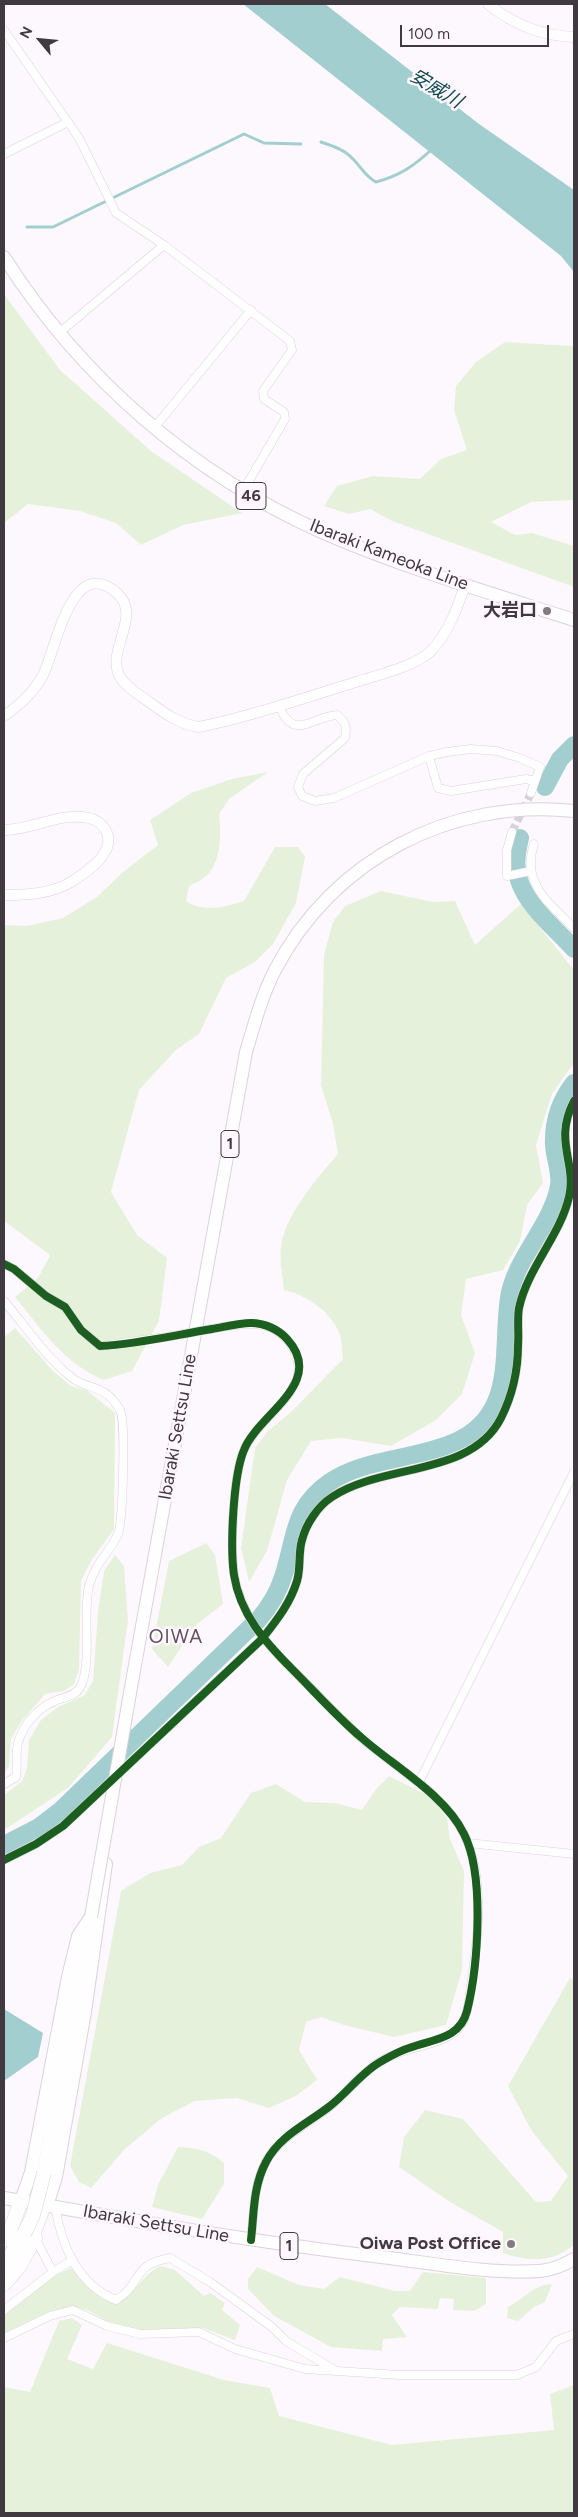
<!DOCTYPE html>
<meta charset="utf-8">
<style>
body{margin:0}
#map{position:relative;width:578px;height:2517px;overflow:hidden;background:#fdf8fd;font-family:Figtree,sans-serif}
canvas{display:block}
.frame{position:absolute;inset:0;border:5px solid #403a40;pointer-events:none}
.north{position:absolute;left:15px;top:15px;width:50px;height:50px;-webkit-text-stroke:4px #fff6fe;paint-order:stroke;rotate:298deg;font-size:14px;font-weight:700;line-height:20px;text-align:center;color:#403a40}
.north::after{content:'';display:block;margin:auto;width:18px;height:22px;background:#403a40;clip-path:polygon(50% 0,100% 100%,50% 72%,0 100%)}
.scale{position:absolute;left:400px;top:25px;width:149px;height:22px;box-sizing:border-box;border:2px solid #403a40;border-top:0;padding-left:6px;font-size:15px;line-height:18px;white-space:nowrap;color:#403a40;-webkit-text-stroke:4px #fff6fe;paint-order:stroke}
</style>
<div id="map">
<canvas width="578" height="2517"></canvas>
<div class="frame"></div>
<div class="north">N</div>
<div class="scale">100 m</div>
</div>
<script>
const ctx = document.querySelector('canvas').getContext('2d');
ctx.lineJoin = 'round';
function paint(path, color) {
  ctx.fillStyle = color;
  ctx.fill(path, 'evenodd');
}
function strokePath(path, color, width, dash) {
  ctx.strokeStyle = color;
  ctx.lineWidth = width;
  ctx.lineCap = dash ? 'butt' : 'round';
  ctx.setLineDash(dash || []);
  ctx.stroke(path);
}
function write(font, color, halo, rows, align = 'center') {
  ctx.font = font + ' Figtree,"Noto Sans JP",sans-serif';
  ctx.lineWidth = 5;
  ctx.setLineDash([]);
  ctx.textBaseline = 'middle';
  ctx.strokeStyle = halo;
  ctx.fillStyle = color;
  for (const [text, x, y, turn = 0] of rows) {
    ctx.save();
    ctx.translate(x, y);
    ctx.rotate((+turn || 0) * Math.PI / 180);
    ctx.textAlign = isNaN(turn) ? turn : align;
    if (halo) ctx.strokeText(text, 0, 0);
    ctx.fillText(text, 0, 0);
    ctx.restore();
  }
}
const green = new Path2D(`
 M4,294L60,370L151,451L242,513L183,525L141,545L116,523L80,511L28,504L4,523Z
 M505,342L574,346V500L531,502L491,522L515,535L532,533L574,546V587L392,521L370,509L349,514L324,506L337,486L373,476L420,479L441,459L467,450L454,410L456,386L476,362Z
 M268,772L229,799L219,814C221,832 222,858 209,873C204,879 195,883 189,886L186,901C204,913 224,907 244,901L275,847H298L305,857L296,903L273,944L255,962L226,978L199,1034L176,1050L139,1090L111,1192L137,1235L167,1258L159,1321L132,1371L104,1380C63,1363 42,1330 15,1297L38,1278L50,1255L4,1221V925L27,926L63,918L97,897L123,872L158,845L150,820L191,793L232,779Z
 M381,891L433,902L455,901L475,945L521,904L574,970V1063L552,1094L536,1145L543,1183L527,1205L520,1241L503,1270L466,1279L461,1315L475,1353L462,1394L436,1420L391,1446L342,1438L311,1441L287,1480L267,1551L249,1582L241,1548L255,1448L268,1431L291,1412L343,1359C342,1351 342,1339 339,1332C329,1310 306,1295 284,1290C283,1277 279,1260 281,1247C285,1215 317,1178 338,1154L333,1124L321,1085L324,955L333,922L345,906Z
 M15,1328L53,1371L71,1386L88,1391L115,1413L114,1529L91,1561L81,1581L79,1670L74,1684L64,1691L45,1694L21,1722L11,1739L9,1766L4,1775V1338Z
 M206,1543L215,1555L223,1604L196,1625L168,1667L152,1649L169,1561Z
 M115,1555L124,1566L128,1620L112,1737L68,1788L4,1830V1795L22,1781L27,1768L29,1740L41,1720L58,1707L85,1695L93,1681L98,1612L104,1571Z
 M389,1776L431,1797L447,1818L450,1839L464,1871L462,1970L446,2025L394,2037L344,2025L321,2017L306,2022L299,2050L317,2080L296,2096L269,2108L237,2098L195,2101L162,2118L125,2149L91,2188L79,2182L70,2166L121,1891L150,1873L182,1865L199,1847L221,1838L251,1793L276,1784L305,1802L335,1803L362,1810L377,1788Z
 M570,1978L574,1980V2245C551,2263 530,2262 503,2253V2232L450,2202L399,2167L404,2137L425,2110L463,2119L536,2202L551,2201L568,2176L531,2130L508,2086Z
 M178,2147C197,2148 209,2150 224,2163V2184L202,2219L152,2207L158,2185Z
 M161,2266L175,2270L204,2296L210,2293L225,2303L222,2310L240,2325L235,2340L203,2328L141,2331L109,2322L89,2311L73,2306L50,2311L4,2333V2315L56,2275L71,2268L101,2298L117,2304C137,2294 140,2275 161,2266Z
 M257,2267L299,2285L324,2289L340,2277L395,2291H410L423,2272L486,2278V2304L474,2311L453,2310L454,2299L440,2298L438,2309L400,2307L392,2315L407,2337L383,2339L382,2351L331,2347L274,2316L248,2289V2279Z
 M552,2284L545,2302L534,2307L518,2321L507,2318L508,2307C524,2299 532,2285 552,2284Z
 M72,2318L82,2325L67,2359L93,2369L107,2343L224,2380L270,2388L279,2416L392,2445L554,2430L550,2394L574,2385V2513H4V2387L30,2392L59,2321Z`);
const water = new Path2D(`
 M243,4H325L479,124L574,190V272L561,256Z
 M4,2009L43,2033L38,2057L4,2081Z`);
const stream = new Path2D(`
 M321,142C333,146 345,150 353,159C362,168 365,176 376,182C399,176 414,166 431,150
 M27,227H53L244,134L264,143L301,144`);
const river = new Path2D(`
 M545,787L560,759L574,745
 M520,838C517,851 514,866 519,880C527,906 556,929 574,949
 M4,1845L39,1827L60,1811L259,1619C270,1606 278,1593 283,1577C296,1538 292,1508 330,1482C379,1448 468,1465 495,1404C510,1372 503,1326 510,1292C519,1254 551,1226 559,1186C561,1172 555,1159 554,1145C553,1122 560,1101 574,1083`);
const minorTunnel = new Path2D(`
 M512,832L531,793`);
const minor = new Path2D(`
 M4,30L79,138L116,213L164,245L290,341L292,350L263,391L264,399L284,412L285,419L243,491
 M4,154L68,122
 M59,333L164,245
 M154,428L251,310
 M279,706C294,742 311,717 337,715C346,722 347,727 345,738L303,774L298,787L302,796L315,801L334,798L429,756L447,752L471,749L497,751L520,758L540,767L531,793
 M429,756L438,788L451,791L526,779L535,781
 M512,832L507,850V876L531,871
 M534,844C521,883 549,903 574,928
 M4,1264L14,1269L46,1296L65,1307L81,1330L100,1346L166,1337
 M4,1301C26,1327 44,1355 71,1377C88,1391 105,1383 120,1410C126,1420 123,1521 118,1534C109,1554 96,1561 89,1586C82,1616 93,1663 80,1688C75,1696 65,1697 57,1700C39,1707 23,1724 18,1743C15,1753 18,1766 16,1777L4,1784
 M222,1327C246,1323 271,1319 288,1341C324,1387 257,1415 243,1452C233,1478 229,1557 236,1584C248,1627 269,1646 300,1677C319,1696 339,1717 359,1736C392,1766 444,1793 464,1834C488,1882 476,1955 468,2006C466,2018 460,2030 449,2036C427,2048 399,2048 376,2064C360,2075 347,2092 332,2105C310,2123 284,2134 268,2158C253,2182 254,2213 251,2240
 M418,1784L574,1472
 M468,1843L574,1854
 M4,1860L36,1844L63,1826L262,1639C276,1621 290,1604 297,1581C301,1568 298,1553 302,1540C306,1524 318,1506 332,1497C383,1463 471,1477 501,1418C512,1396 518,1370 518,1345C519,1333 517,1319 519,1308C527,1269 560,1236 569,1197C577,1162 553,1142 574,1101
 M47,2206L35,2238L53,2272
 M55,2207C62,2246 77,2284 116,2300C143,2284 130,2265 170,2258L210,2282L272,2327L286,2341L333,2369
 M4,2310L53,2272L71,2261
 M4,2338L50,2316L73,2310L107,2326L140,2334L199,2332L235,2349L305,2369L400,2375H517L536,2367L556,2341L574,2334`);
const tertiary = new Path2D(`
 M488,4C514,25 541,36 574,37
 M4,716C20,705 34,692 43,675C56,650 71,553 117,593C143,616 105,651 120,677C127,688 141,696 152,704C167,715 180,724 199,727C252,716 304,698 356,682C377,675 414,667 430,652C448,634 457,609 465,585
 M4,830C30,830 57,814 83,817C103,819 116,836 103,855C96,866 82,875 71,882C51,894 27,895 4,895`);
const primary = new Path2D(`
 M4,257C81,378 193,475 324,533C405,568 490,593 574,620
 M133,1676L246,1052C254,1025 262,995 275,970C333,859 451,798 574,811
 M4,2198C129,2220 254,2242 381,2257C432,2263 487,2274 539,2271C552,2270 564,2265 574,2259
 M21,2201L31,2172L68,1977L78,1936L90,1918
 M47,2206L56,2177L85,2012L106,1864`);
const motorway = new Path2D(`
 M44,2173L91,1917
 M4,2240L10,2231L21,2201
 M4,2265L24,2234
 M4,2284L19,2267L35,2238`);
const minorBridge = new Path2D(`
 M166,1337L222,1327`);
const primaryBridge = new Path2D(`
 M91,1917L133,1676`);
const motorwayBridge = new Path2D(`
 M24,2234L33,2215L44,2173`);
const cycleway = new Path2D(`
 M4,1264L14,1269L46,1296L65,1307L81,1330L100,1346C138,1344 175,1335 212,1329C224,1327 239,1323 251,1323C264,1323 278,1329 287,1339C327,1383 258,1414 244,1450C233,1476 230,1547 234,1575C240,1614 265,1642 292,1669C315,1692 338,1718 363,1739C395,1767 445,1795 464,1834C485,1875 478,1967 467,2011C460,2039 433,2039 409,2048C399,2051 389,2057 380,2062C361,2073 347,2093 330,2106C307,2124 279,2136 266,2162C253,2186 254,2214 251,2240
 M4,1860L36,1844L63,1826L262,1639C276,1621 290,1604 297,1581C301,1568 298,1553 302,1540C306,1524 318,1506 332,1497C383,1463 471,1477 501,1418C512,1396 518,1370 518,1345C519,1333 517,1319 519,1308C527,1269 560,1236 569,1197C577,1162 553,1142 574,1101`);
const markers = [
 [547,611,5,"#827c82"],
 [511,2244,5,"#827c82"]
];
const shields = [
 [251,496,30],
 [230,1144,18],
 [289,2246,18]
];
const shieldNames = [
 ["46",251,496],
 ["1",230,1144],
 ["1",289,2246]
];
const streetNames = [
 ["Ibaraki Kameoka Line",389,555,21],
 ["Ibaraki Settsu Line",178,1427,-80],
 ["Ibaraki Settsu Line",156,2224,10]
];
const poiNames = [
 ["大岩口",537,611],
 ["Oiwa Post Office",501,2244]
];
const waterNames = [
 ["安威川",436,89,31]
];
const neighbourhoodNames = [
 ["OIWA",176,1637]
];
paint(green, '#e6f1db');
paint(water, '#a3ced0');
strokePath(stream, '#a3ced0', 3);
strokePath(river, '#a3ced0', 18);
strokePath(minorTunnel, '#d7d2d7', 8, [8, 4]);
strokePath(minor, '#d9d4d8', 9);
strokePath(tertiary, '#d9d4d8', 11);
strokePath(primary, '#d9d4d8', 14);
strokePath(motorway, '#d9d4d8', 15);
strokePath(minor, '#fffeff', 8);
strokePath(tertiary, '#fffeff', 10);
strokePath(primary, '#fffeff', 12);
strokePath(motorway, '#fffeff', 14);
strokePath(minorBridge, '#d9d4d8', 9, []);
strokePath(primaryBridge, '#d9d4d8', 14, []);
strokePath(motorwayBridge, '#d9d4d8', 15, []);
strokePath(minorBridge, '#fffeff', 8);
strokePath(primaryBridge, '#fffeff', 12);
strokePath(motorwayBridge, '#fffeff', 14);
strokePath(cycleway, '#1b5e20', 8);
for (const [x, y, r, color] of markers) {
  const dot = new Path2D();
  dot.arc(x, y, r, 0, 2 * Math.PI);
  ctx.fillStyle = color;
  ctx.fill(dot);
  strokePath(dot, '#fff6fe', 2);
}
for (const [x, y, w] of shields) {
  const box = new Path2D();
  box.roundRect(x - w / 2, y - 13.5, w, 27, 4);
  ctx.fillStyle = '#fff6fe';
  ctx.fill(box);
  strokePath(box, '#403a40', 1);
}
write('bold 16px', '#403a40', null, shieldNames);
write('18px', '#403a40', '#fff6fe', streetNames);
write('bold 18px', '#403a40', '#fff6fe', poiNames, 'right');
write('italic 19px', '#0f4b4c', '#fff6fe', waterNames);
ctx.letterSpacing = '1px';
write('19px', '#60535f', '#fff6fe', neighbourhoodNames);
ctx.letterSpacing = '0px';
</script>
